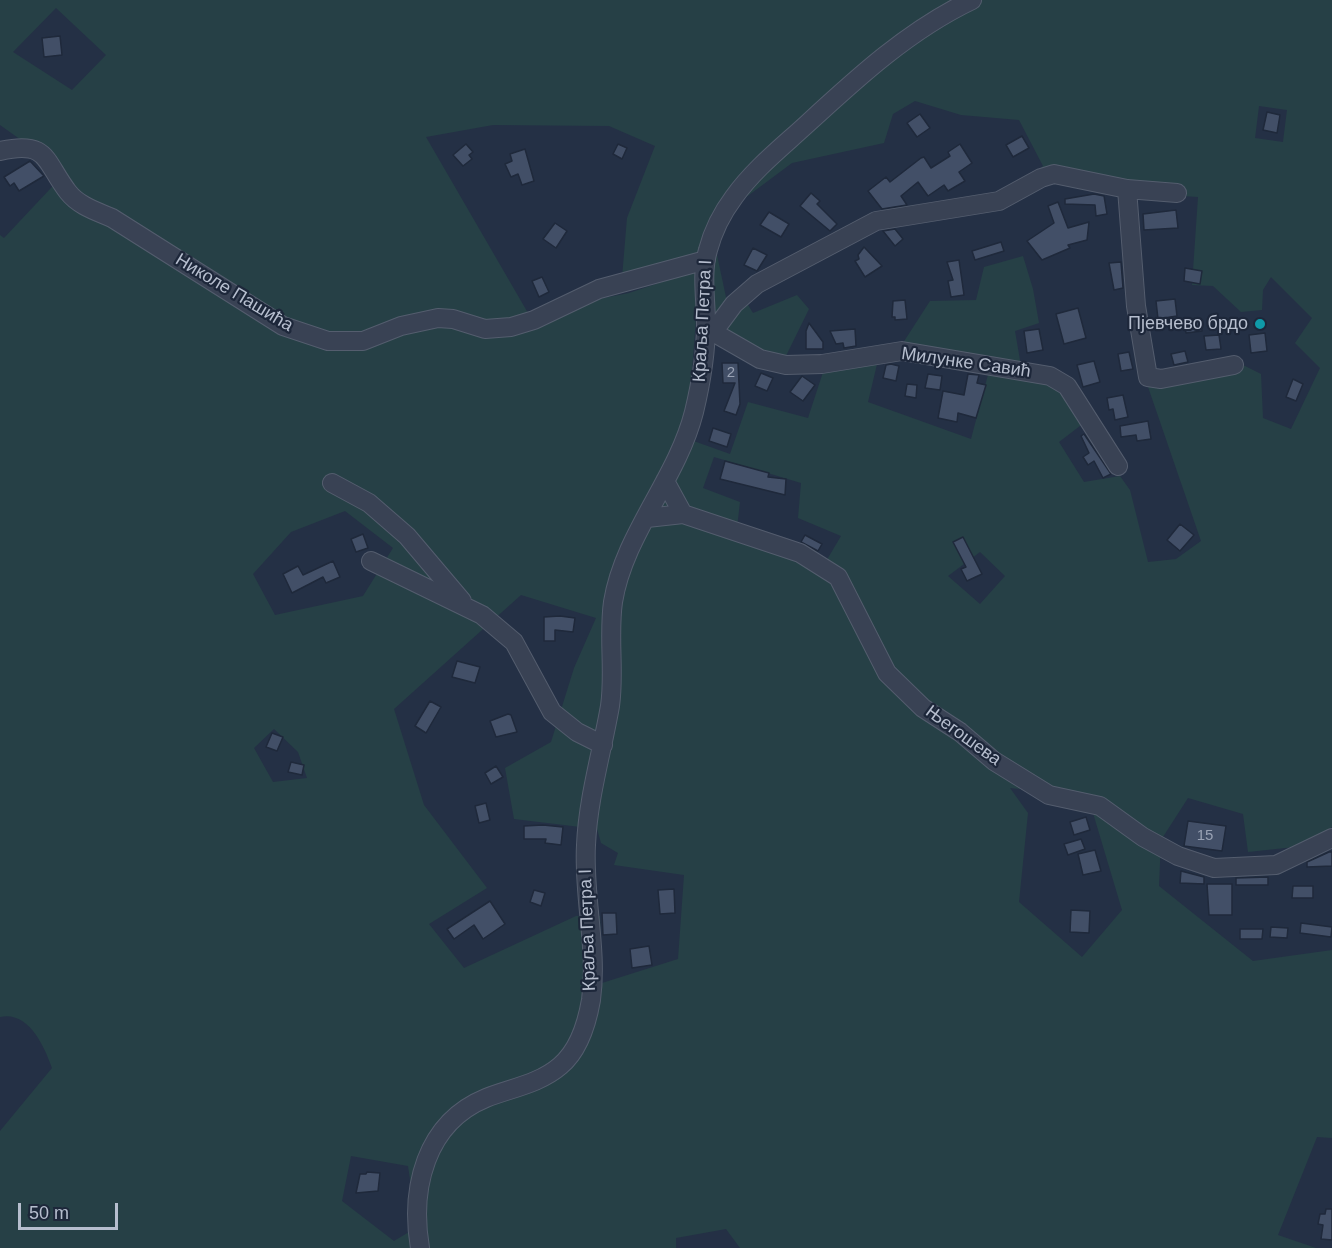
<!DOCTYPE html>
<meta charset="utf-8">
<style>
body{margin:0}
#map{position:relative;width:1332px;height:1248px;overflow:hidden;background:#243045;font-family:Helvetica,sans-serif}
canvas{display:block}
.scale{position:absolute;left:18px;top:1203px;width:100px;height:27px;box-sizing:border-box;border:3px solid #b6bece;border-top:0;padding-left:8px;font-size:18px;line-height:21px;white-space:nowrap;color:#b6bece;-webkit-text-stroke:4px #1d273a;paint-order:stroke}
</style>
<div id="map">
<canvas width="1332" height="1248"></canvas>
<div class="scale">50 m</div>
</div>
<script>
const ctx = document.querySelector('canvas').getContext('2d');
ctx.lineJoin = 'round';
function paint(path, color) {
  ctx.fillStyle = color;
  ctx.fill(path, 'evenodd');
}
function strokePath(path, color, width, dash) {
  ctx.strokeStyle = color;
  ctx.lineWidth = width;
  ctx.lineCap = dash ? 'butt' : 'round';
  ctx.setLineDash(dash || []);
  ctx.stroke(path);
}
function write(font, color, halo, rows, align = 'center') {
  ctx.font = font + ' Helvetica,sans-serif';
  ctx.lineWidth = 4.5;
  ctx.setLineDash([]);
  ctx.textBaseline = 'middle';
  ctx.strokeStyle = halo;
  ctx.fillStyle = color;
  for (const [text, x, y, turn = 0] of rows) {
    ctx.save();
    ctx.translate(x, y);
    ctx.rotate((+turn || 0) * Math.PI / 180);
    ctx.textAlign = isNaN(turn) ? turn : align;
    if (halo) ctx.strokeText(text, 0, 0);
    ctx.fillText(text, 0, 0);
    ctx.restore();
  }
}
const green = new Path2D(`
 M0,0H1332V827L1304,846L1248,852L1243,814L1188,798L1161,840L1159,886L1253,961L1332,950V1138L1317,1137L1278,1235L1316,1248H740L726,1229L676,1238V1248H0V1131L52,1068C44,1046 29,1011 0,1017V235L4,238L66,172L0,125ZM56,8L106,55L72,90L13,52ZM915,101L961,115L1019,120L1043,166L1036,172L1133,193L1198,197L1192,285L1213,286L1241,312L1262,310L1263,290L1271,277L1312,318L1295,343L1320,368L1291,429L1263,418L1261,374L1233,360L1147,384L1201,541L1176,559L1148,562L1130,490L1120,476L1084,482L1059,442L1093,416L1062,378L1021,366L1015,331L1039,323L1033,289L1023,256L984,267L976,300L930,301L901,346L989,371L971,439L868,402L878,360L824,369L808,418L748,402L730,454L688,439L686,449L696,318L761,356L785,358L809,309L797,295L753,313L745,300L876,225L846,226L727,302L716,250L737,204L792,163L884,143L893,114ZM1259,106L1287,110L1283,142L1255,138ZM493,125L609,126L655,146L627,218L622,278L696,255L768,154L695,271L629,293L528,313L426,137ZM714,457L801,483L798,518L841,536L825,563L737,528L740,502L703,488ZM345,511L393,548L363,596L275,615L253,574L291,532ZM980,552L1005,576L980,604L948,576ZM521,595L596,618L574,668L551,742L505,768L514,819L597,829L601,843L618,853L614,865L684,875L678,959L602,983L600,916H576L464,968L429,924L487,888L424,805L394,709ZM274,729L298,752L307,778L273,782L254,748ZM1010,788L1030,790L1093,813L1122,910L1082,957L1019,902L1028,813ZM351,1156L408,1166L411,1186L409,1232L394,1241L342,1201Z`);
const building = new Path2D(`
 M60,36L62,55L44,57L42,38Z
 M1267,112L1280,115L1277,133L1263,130Z
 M920,114L930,128L917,137L907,123Z
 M1022,136L1029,148L1013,157L1006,145Z
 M466,144L473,152L469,155L472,159L463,166L453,155Z
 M618,144L627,148L622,159L613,154Z
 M960,144L972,163L959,172L965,181L948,191L944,185L928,196L918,182L901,196L907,205L882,209L868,191L886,177L890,182L921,158L924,157L931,168L950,156L948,152Z
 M525,149L534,181L522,185L518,174L511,177L505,164L512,161L510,154Z
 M30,161L44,176L19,191L14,183L10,186L4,177Z
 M811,193L820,201L817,204L837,224L830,231L800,206Z
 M1094,194L1104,196L1107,214L1096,216L1095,205L1065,204V199Z
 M1058,202L1068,228L1089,222L1087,240L1068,245L1070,248L1042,260L1027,241L1054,223L1048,206Z
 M1176,210L1178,228L1144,230L1143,214Z
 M769,212L789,224L781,237L760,225Z
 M555,223L567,231L556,248L543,239Z
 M895,229L903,239L895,246L883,231Z
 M1001,242L1004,251L975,260L972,251Z
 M864,247L882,266L865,277L855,261L859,259L858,255Z
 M753,248L767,255L757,271L744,265Z
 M959,260L964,295L951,297L948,281L953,280L947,262Z
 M1121,262L1123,288L1114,290L1109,263Z
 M1185,268L1202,271L1200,284L1184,281Z
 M542,277L549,292L539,297L532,281Z
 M1175,299L1177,316L1158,319L1156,301Z
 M905,300L907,319L895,320V317H892L893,301Z
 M1078,308L1086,338L1064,344L1056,314Z
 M1201,319L1202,331L1186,333L1184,321Z
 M809,323L823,342V349H806V331Z
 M855,329L856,346L844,348L843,343L836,344L830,331Z
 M1039,329L1043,350L1027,353L1024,331Z
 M1265,333L1267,351L1251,353L1249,335Z
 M1219,335L1221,349L1206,350L1204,336Z
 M1185,351L1188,362L1174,365L1171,354Z
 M1129,352L1133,369L1121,371L1118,354Z
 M1094,361L1100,382L1083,387L1077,365Z
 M722,363H738L740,404L736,415L724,411L735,383H723Z
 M891,364L899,366L896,381L883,378L886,365Z
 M761,373L773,378L767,391L755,386Z
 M928,374L942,376L940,390L925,388Z
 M968,374L979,375L977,383L986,385L976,418L958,413L957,422L938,418L943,391L964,395Z
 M802,376L815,385L803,401L790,392Z
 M1293,379L1303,384L1296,401L1286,397Z
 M907,384L917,385L916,398L905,396Z
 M1123,395L1128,417L1115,420L1113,409L1109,410L1107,398Z
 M1148,421L1151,439L1137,441L1136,435L1121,437L1120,426Z
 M713,428L731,434L727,447L709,441Z
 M1084,434L1111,474L1103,478L1094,461L1088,465L1083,457L1089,453L1081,436Z
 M725,461L769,473L768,477L786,479L785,495L720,479Z
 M1180,524L1194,535L1180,551L1167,540Z
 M363,534L368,548L356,552L351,539Z
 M805,535L822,544L818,551L801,542Z
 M963,537L982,574L967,581L961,569L966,567L953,542Z
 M333,561L340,577L326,583L323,577L292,593L283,574L298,566L303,575Z
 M560,616L575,618L573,632L555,630V641H544V617Z
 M457,661L480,667L475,683L452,677Z
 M430,701L441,707L426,733L415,726Z
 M508,714L511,715L517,732L496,737L490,721Z
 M272,733L283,737L277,751L266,747Z
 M291,762L304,765L302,775L288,772Z
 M496,766L503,777L491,784L485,773Z
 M486,803L490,820L479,823L475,806Z
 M1086,817L1090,830L1074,835L1070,822Z
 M1188,821L1226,826L1222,851L1184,846Z
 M543,825L563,827L561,845L545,843L546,839H524V826Z
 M1081,839L1085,849L1068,855L1064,844Z
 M1095,850L1101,871L1083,875L1078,854Z
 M1329,852H1332V866L1307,867V862Z
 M1181,871L1204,877V884L1180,883Z
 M1268,877V885H1236V878Z
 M1207,884H1232V915H1209Z
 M1293,886H1313V898H1292Z
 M674,889L675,913L660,914L658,890Z
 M534,890L545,893L541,906L530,902Z
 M490,901L505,924L483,939L474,925L454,939L447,929Z
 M1071,910L1090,911L1089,933L1070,932Z
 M602,913H616L617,934L603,935Z
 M1301,923L1332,927L1331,937L1300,933Z
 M1271,927L1288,928L1287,938L1270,937Z
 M1240,929H1263L1262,939H1240Z
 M649,946L652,965L632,968L630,949Z
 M367,1172L380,1173L378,1191L356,1193L360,1174H366Z
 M1326,1209H1332V1240L1321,1239L1323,1225L1318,1224L1320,1214H1325Z`);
const minor = new Path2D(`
 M0,151C49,140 44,161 68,192C79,206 96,211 112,218L283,326L328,341H363L401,326L438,318L453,319L485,329L511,327L534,320L599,289L706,260
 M1127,189L1136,306L1148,377L1161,379L1234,365
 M706,328L760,359L786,365L822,364L902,351L1050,376L1067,386L1118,466
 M714,331L734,304L757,284L876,221L999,201L1041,178L1054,174L1127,189L1177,193
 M665,481L683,514
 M332,483L369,503L407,536L462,601
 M647,518L683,514L800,553L838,577L887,673L923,708L960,732L994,761L1049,795L1100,806L1143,837L1178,856L1214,868L1276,865L1332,838
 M371,561L482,615L514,642L552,712L577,732L603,745
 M420,1248C410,1189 425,1123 486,1098C511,1088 539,1084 560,1066C578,1051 587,1023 591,1000C598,949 583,896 586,845C588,798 602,752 610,706C615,672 608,637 613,602C624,534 677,479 694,412C701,383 706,354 706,324C706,300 701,273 708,250C713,231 722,213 734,197C754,169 782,147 807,124C858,77 909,30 972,0`);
const markers = [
 [1260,324,6,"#0f9aa8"]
];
const numberNames = [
 ["2",731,373],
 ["15",1205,836]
];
const streetNames = [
 ["Николе Пашића",234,293,31],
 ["Краља Петра I",703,321,-87],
 ["Милунке Савић",966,363,8],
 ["Његошева",963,736,36],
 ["Краља Петра I",588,930,-92]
];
const poiNames = [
 ["Пјевчево брдо",1248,324]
];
paint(green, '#264046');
paint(building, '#424f67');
strokePath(building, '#1f293b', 1.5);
strokePath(minor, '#545d6e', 20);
strokePath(minor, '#394254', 18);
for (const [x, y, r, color] of markers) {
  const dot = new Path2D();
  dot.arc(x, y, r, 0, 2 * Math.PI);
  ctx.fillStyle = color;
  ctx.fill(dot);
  strokePath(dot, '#1d273a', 2);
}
write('15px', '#99a2b4', null, numberNames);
write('18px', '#b6bece', '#1d273a', streetNames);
write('18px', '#b6bece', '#1d273a', poiNames, 'right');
</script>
